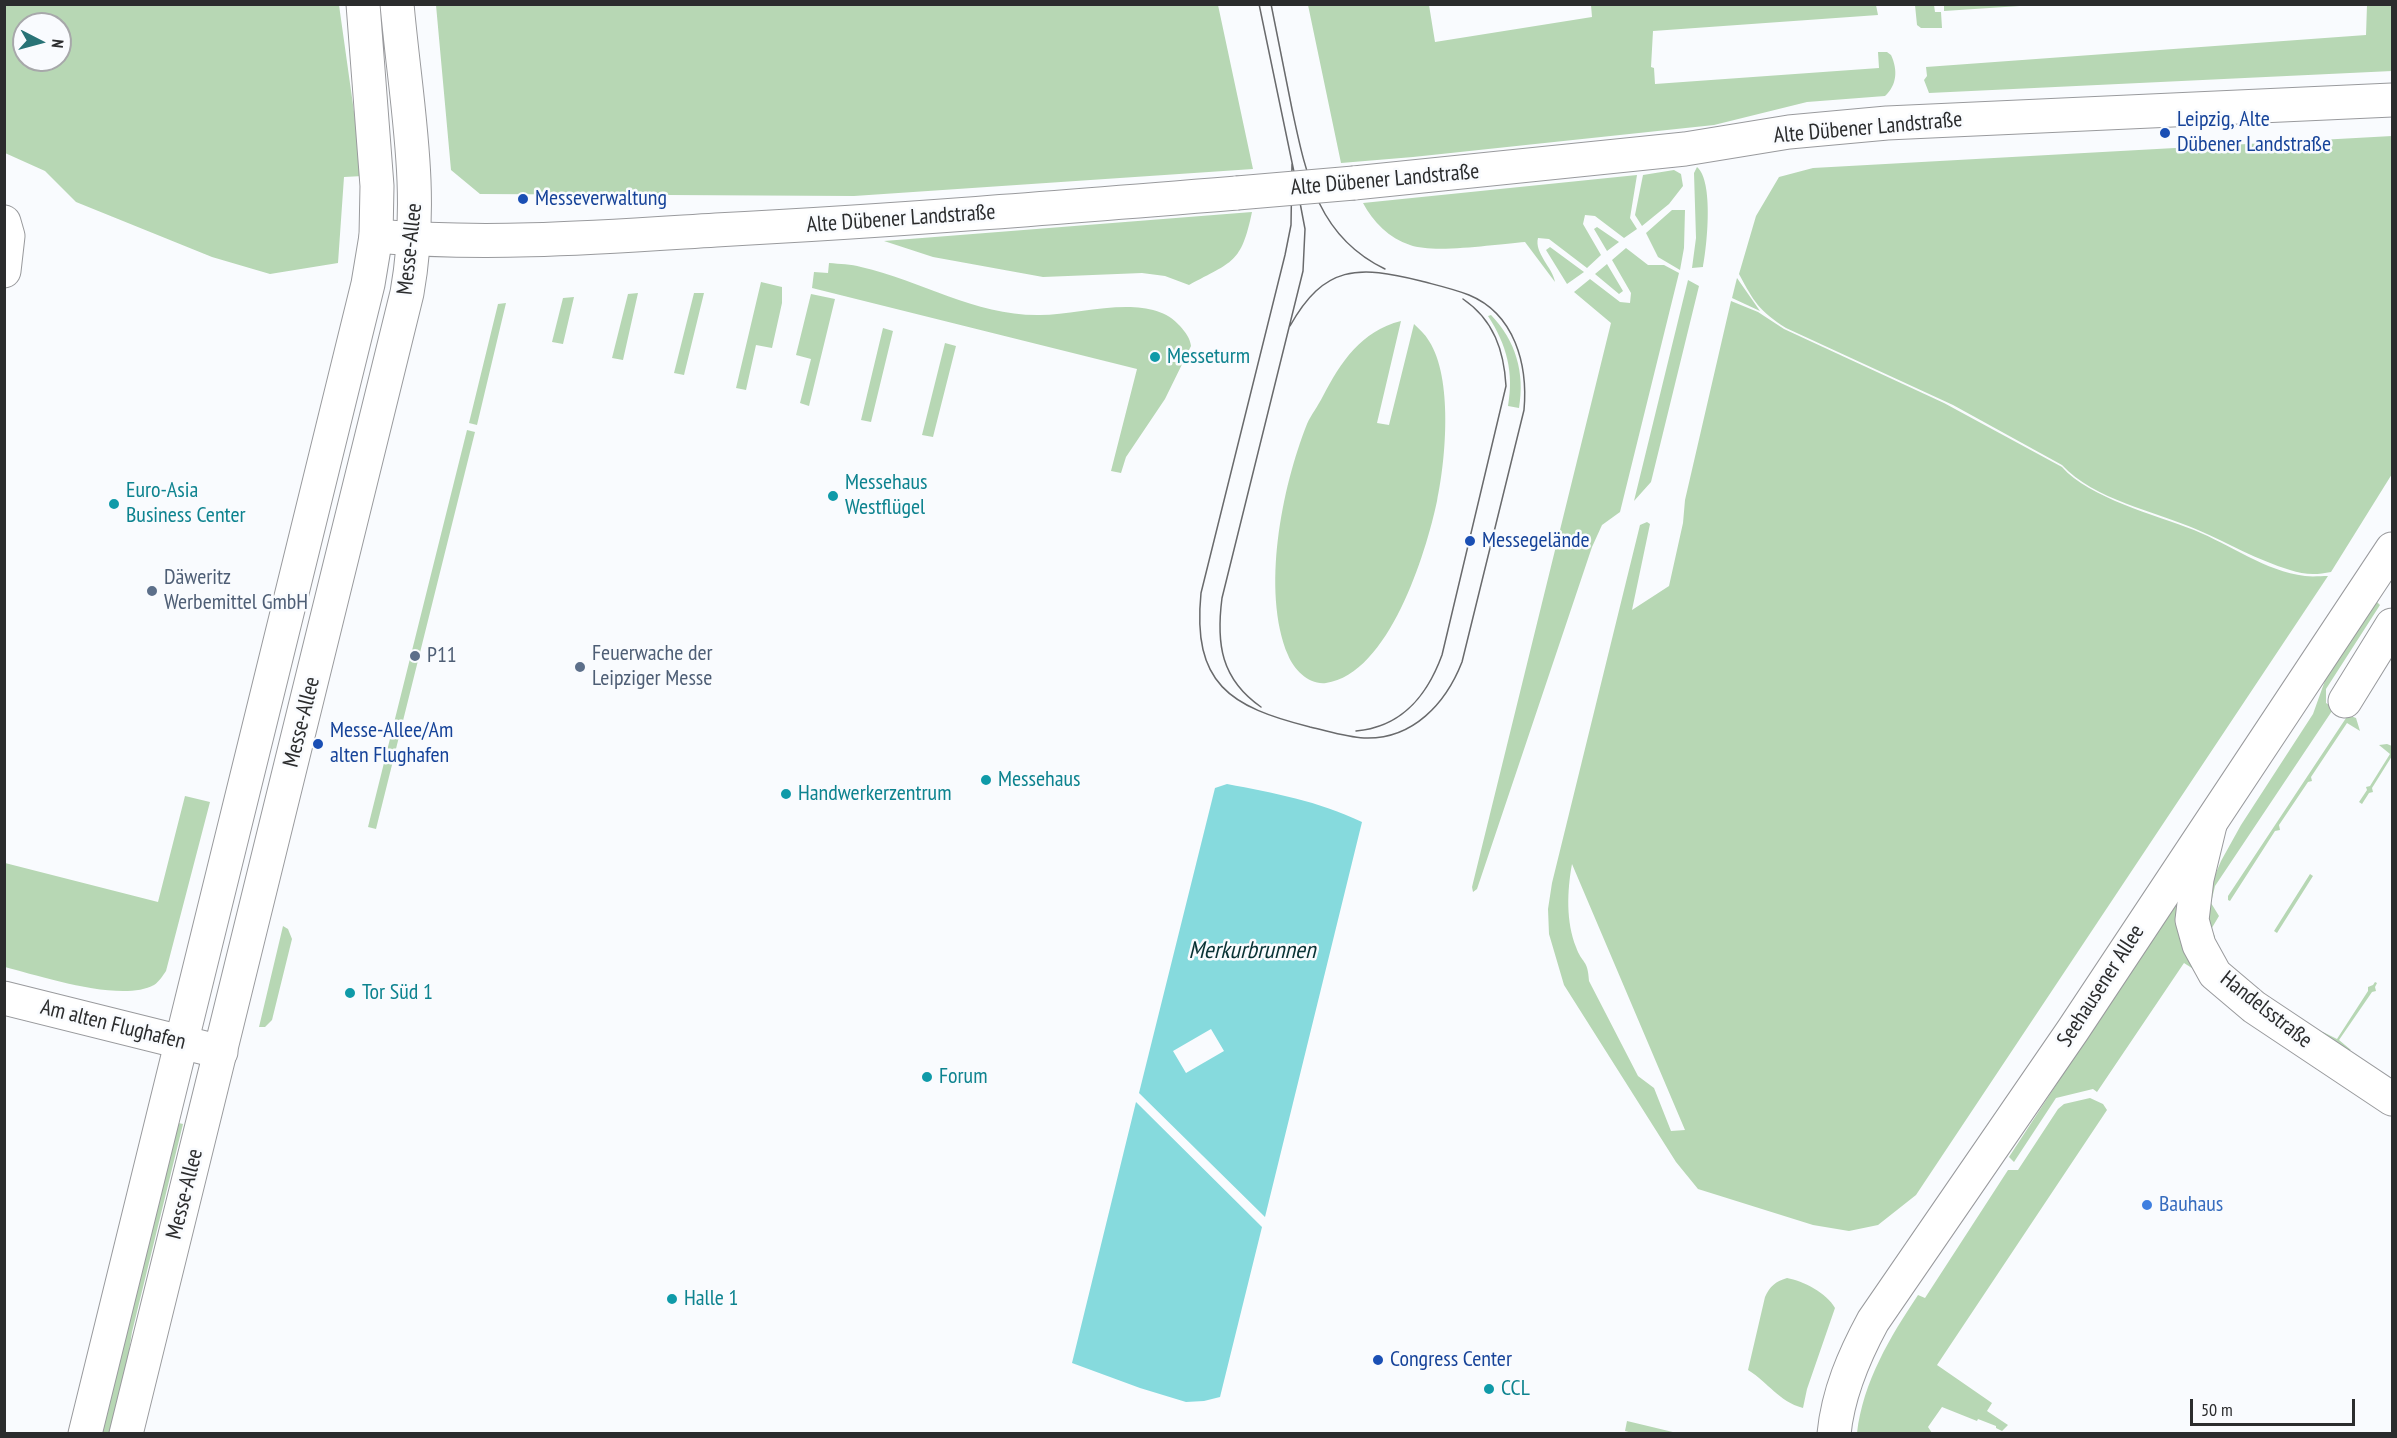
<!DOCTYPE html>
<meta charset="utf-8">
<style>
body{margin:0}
#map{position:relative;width:2397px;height:1438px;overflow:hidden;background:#f9fbfe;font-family:"PT Sans Narrow",sans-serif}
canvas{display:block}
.frame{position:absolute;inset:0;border:6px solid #2b2c2d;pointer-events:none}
.north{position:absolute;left:12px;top:12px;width:60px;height:60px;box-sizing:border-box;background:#f9fbfe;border:2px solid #a7a8aa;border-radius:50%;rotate:96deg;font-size:16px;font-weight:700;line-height:24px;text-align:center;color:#2b2c2d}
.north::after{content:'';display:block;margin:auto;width:21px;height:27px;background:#297376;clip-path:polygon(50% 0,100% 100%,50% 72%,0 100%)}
.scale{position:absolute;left:2190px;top:1399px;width:165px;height:27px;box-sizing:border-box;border:3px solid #2b2c2d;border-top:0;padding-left:8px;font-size:18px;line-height:21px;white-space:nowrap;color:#2b2c2d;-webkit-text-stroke:4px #f9fbfe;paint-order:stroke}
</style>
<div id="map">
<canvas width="2397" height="1438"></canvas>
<div class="frame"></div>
<div class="north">N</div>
<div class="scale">50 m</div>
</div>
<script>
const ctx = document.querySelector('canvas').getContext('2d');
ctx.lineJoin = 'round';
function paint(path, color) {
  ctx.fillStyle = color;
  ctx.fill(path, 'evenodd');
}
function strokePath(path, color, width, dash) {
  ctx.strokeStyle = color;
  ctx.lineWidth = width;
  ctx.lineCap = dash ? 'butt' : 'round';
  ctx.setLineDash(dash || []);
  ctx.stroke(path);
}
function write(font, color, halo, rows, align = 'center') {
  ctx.font = font + ' "PT Sans Narrow",sans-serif';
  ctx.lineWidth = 5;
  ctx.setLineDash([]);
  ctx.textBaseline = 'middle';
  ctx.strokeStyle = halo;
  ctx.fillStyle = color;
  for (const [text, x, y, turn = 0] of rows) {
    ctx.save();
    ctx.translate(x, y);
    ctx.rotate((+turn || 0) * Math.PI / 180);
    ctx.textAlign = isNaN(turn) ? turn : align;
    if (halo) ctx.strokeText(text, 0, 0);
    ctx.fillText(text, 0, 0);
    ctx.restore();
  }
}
const green = new Path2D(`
 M1944,4H2035V5L1944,11Z
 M5,5H339L363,176L344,177L338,263L270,274L212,257L76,202L45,171L5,153ZM24,24H60V60H24Z
 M436,5H1218L1253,169L854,196L480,194L451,170Z
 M1308,5H1429L1435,42L1592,17L1591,5H1876L1878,15L1653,31L1651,67L1654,68L1655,84L1879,68L1878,52H1887L1891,55C1898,70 1897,85 1885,96L1807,102L1714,125L1413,157L1341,163Z
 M1915,5H1934L1935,12H1941L1942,28H1921L1917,25Z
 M2367,5H2392V71L1929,93L1924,80L1927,76L1926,67L2366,35Z
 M2392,136V474L2331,572C2317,575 2304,575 2290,570C2257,560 2228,543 2198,530C2155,511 2094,500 2062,465L1953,405L1786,328C1759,311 1754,302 1739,274L1756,216L1779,177L1813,168Z
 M1697,167C1714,181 1707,247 1703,267L1692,268L1696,238L1694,173Z
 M1674,170L1681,174L1683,186L1669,204L1642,226L1635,215L1643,175Z
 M1637,175L1630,218L1637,229L1624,238L1595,216L1585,215L1583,224L1601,255L1587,268L1549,239L1538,238C1534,253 1553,268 1555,282L1525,242C1498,244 1434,254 1410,245C1389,238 1373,222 1363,203Z
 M1672,210H1685L1684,248L1680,270L1658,257L1646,233Z
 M1252,212C1241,264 1233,261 1189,285L1165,276L1142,273L1043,277L933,257L884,241Z
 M1597,227L1619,242L1607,251L1594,229Z
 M1550,247L1584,272L1567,284L1546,250Z
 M1626,248L1648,265H1664L1679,273L1620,512L1602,525L1592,547L1477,889L1473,892L1472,887L1611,323L1574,292L1590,279L1620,302L1630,303L1631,293L1612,260Z
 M829,263C840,264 851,264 861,267C922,281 976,316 1040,315C1082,315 1150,291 1180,326C1186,333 1190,338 1191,346L1165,399L1126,457L1121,473L1111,471L1137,369L812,288L814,272L828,273Z
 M1607,264L1623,291L1619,294L1595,274Z
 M1737,278L1760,311L1732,298Z
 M1688,280L1699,286L1651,482L1634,501Z
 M761,282L782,287V303L772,348L756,345L746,390L736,388Z
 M638,293L623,360L612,358L628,294Z
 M694,293H704L684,375L674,373Z
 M811,294L835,299L809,406L800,403L811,359L796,355Z
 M574,297L563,344L552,342L563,298Z
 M1731,301L1758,312L1784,329L1944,403L2062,467C2089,498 2156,515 2194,530C2231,545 2265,571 2305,576C2313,577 2321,576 2328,576L1916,1195L1878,1225L1849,1231L1813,1225L1698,1189L1676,1162L1564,985L1549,934L1548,909L1552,883L1640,525L1647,522L1650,524L1632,610L1669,586L1683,523L1685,500ZM1572,864L1685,1130L1671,1131L1654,1088L1638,1076L1589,981C1588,959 1582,964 1576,947C1566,922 1567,891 1572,864Z
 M506,303L477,425L469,423L498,304Z
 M1491,315C1516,341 1525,373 1519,408L1508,406C1514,373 1507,345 1488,316Z
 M1401,321L1377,423L1389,425L1414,324C1419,329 1425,334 1429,341C1453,378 1446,459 1437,501C1426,553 1389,674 1326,683C1309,685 1294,670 1288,655C1261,591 1282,487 1307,424C1311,415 1318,406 1323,396C1341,362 1361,331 1401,321Z
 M883,328L893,331L871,422L861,420Z
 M945,343L956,346L933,437L922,435Z
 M467,430L475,432L376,829L368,827Z
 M2376,601L2380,605L2326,689V703L2334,708L2215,886L2211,903L2219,916L2210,931L2215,936L2213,943L2206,929L2210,887L2221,861L2241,825L2313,714L2327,675Z
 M2348,715L2356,718L2360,731L2347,723L2311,777L2312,781L2308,782L2279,825L2280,830L2275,831L2230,901L2228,900V896Z
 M2387,744L2392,746V756L2372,788L2373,792L2369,793L2362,804L2359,802L2367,790L2366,787L2370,786L2390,754L2379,745Z
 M185,796L210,802L166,971C163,975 159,982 154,985C121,1003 40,976 5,967V863L158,902Z
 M2310,874L2313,876L2277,933L2274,931Z
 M2193,875L2198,972L2184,963L2097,1092L2093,1089L2056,1098L2014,1162L2009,1157Z
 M283,926L288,929L292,939L272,1020L265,1027H259Z
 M2375,982L2377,983L2375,987L2376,991L2372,992L2339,1040L2351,1050L2343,1051L2323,1034V1032L2337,1039L2368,991V987L2373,985Z
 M2090,1098L2103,1104L2107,1110L1937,1365L1992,1403L1987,1411L2008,1425L2002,1431L1996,1428V1426L1978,1419L1977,1421L1942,1407L1928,1427L1932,1433H1857C1863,1382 1890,1337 1918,1295L1925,1298L2008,1170H2018L2058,1109L2064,1104Z
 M174,1122L183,1124L132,1332L116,1433L97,1434Z
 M1787,1278C1803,1281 1827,1293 1835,1308L1807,1389L1803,1408C1778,1401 1769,1383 1748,1370L1765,1297C1770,1286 1775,1282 1787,1278Z
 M1627,1421L1677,1433L1636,1434L1625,1431Z`);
const water = new Path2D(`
 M1227,784C1274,793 1318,801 1362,822L1265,1217L1139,1093L1215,788ZM1211,1029L1224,1051L1186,1073L1173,1051Z
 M1136,1102L1262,1227L1220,1397L1204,1401L1186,1402L1140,1388L1072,1363Z`);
const minor = new Path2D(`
 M1354,183L1685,149L1789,132L1887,123L2392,100
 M4,222L8,236L4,271
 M376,236C490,246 603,237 716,230C890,221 1064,207 1237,193
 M2345,701L2392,625
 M2210,825L2197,879L2192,920L2199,945L2215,974L2254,1007L2392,1099
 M4,998L221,1052`);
const major = new Path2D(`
 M85,1434L368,284L376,236L377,186L363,4
 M126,1434L407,293C425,193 406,104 397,4
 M1834,1434C1838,1393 1854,1356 1873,1321L2073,1030L2392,549`);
const tram = new Path2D(`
 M1259,4L1294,172
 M1271,4C1278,39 1285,74 1292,109C1306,175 1318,237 1385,269
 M1290,326C1324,265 1358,265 1421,281C1436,285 1454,289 1469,295C1515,314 1528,365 1524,410L1462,662C1446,703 1413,740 1364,738C1346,737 1328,731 1310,727C1230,707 1192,684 1201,593L1285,255L1291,225L1292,164
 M1261,707C1221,679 1216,644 1222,598L1303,271L1305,229L1298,192
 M1356,731C1402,727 1427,696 1442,655L1506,386C1504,351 1494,320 1463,299`);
const minorBridge = new Path2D(`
 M1237,193L1354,183`);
const markers = [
 [2165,133,6,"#1a4fb4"],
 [523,199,6,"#1a4fb4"],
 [1155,357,6,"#0f9aa8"],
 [833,496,6,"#0f9aa8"],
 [114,504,6,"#0f9aa8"],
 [1470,541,6,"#1a4fb4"],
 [152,591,6,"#5c6f8a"],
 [415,656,6,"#5c6f8a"],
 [580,667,6,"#5c6f8a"],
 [318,744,6,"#1a4fb4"],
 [986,780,6,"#0f9aa8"],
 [786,794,6,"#0f9aa8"],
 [350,993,6,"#0f9aa8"],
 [927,1077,6,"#0f9aa8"],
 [2147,1205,6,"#3f7fe0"],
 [672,1299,6,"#0f9aa8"],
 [1378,1360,6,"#1a4fb4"],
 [1489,1389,6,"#0f9aa8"]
];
const transitNames = [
 ["Leipzig, Alte",2177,120],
 ["Dübener Landstraße",2177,145],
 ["Messeverwaltung",535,199],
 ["Messegelände",1482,541],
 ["Messe-Allee/Am",330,731],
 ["alten Flughafen",330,756],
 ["Congress Center",1390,1360]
];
const streetNames = [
 ["Alte Dübener Landstraße",1868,128,-5],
 ["Alte Dübener Landstraße",1385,180,-5],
 ["Alte Dübener Landstraße",901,219,-4],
 ["Messe-Allee",410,249,-84],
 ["Messe-Allee",302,722,-76],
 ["Seehausener Allee",2101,986,-57],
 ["Handelsstraße",2266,1010,38],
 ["Am alten Flughafen",113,1025,14],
 ["Messe-Allee",185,1194,-76]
];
const cultureNames = [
 ["Messeturm",1167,357],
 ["Messehaus",845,483],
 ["Westflügel",845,508],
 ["Euro-Asia",126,491],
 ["Business Center",126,516],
 ["Messehaus",998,780],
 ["Handwerkerzentrum",798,794],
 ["Tor Süd 1",362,993],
 ["Forum",939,1077],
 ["Halle 1",684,1299],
 ["CCL",1501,1389]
];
const serviceNames = [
 ["Däweritz",164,578],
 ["Werbemittel GmbH",164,603],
 ["Feuerwache der",592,654],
 ["Leipziger Messe",592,679],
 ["P11",427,656]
];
const shopNames = [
 ["Bauhaus",2159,1205]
];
const waterNames = [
 ["Merkurbrunnen",1252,951]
];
paint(green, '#b7d7b4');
paint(water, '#86dadd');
strokePath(minor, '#999a9d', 35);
strokePath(major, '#999a9d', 35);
strokePath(minor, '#fff', 33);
strokePath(major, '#fff', 33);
strokePath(tram, '#696a6c', 1.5);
strokePath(minorBridge, '#999a9d', 35, []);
strokePath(minorBridge, '#fff', 33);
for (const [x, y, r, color] of markers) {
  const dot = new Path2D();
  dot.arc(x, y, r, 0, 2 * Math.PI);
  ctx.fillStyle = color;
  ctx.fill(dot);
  strokePath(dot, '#f9fbfe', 2);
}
write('22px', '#164399', '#f9fbfe', transitNames, 'left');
write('22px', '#2b2c2d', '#f9fbfe', streetNames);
write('22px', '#0d838f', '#f9fbfe', cultureNames, 'left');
write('22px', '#4e5e75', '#f9fbfe', serviceNames, 'left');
write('22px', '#366cbe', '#f9fbfe', shopNames, 'left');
write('italic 24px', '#093335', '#f9fbfe', waterNames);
</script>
